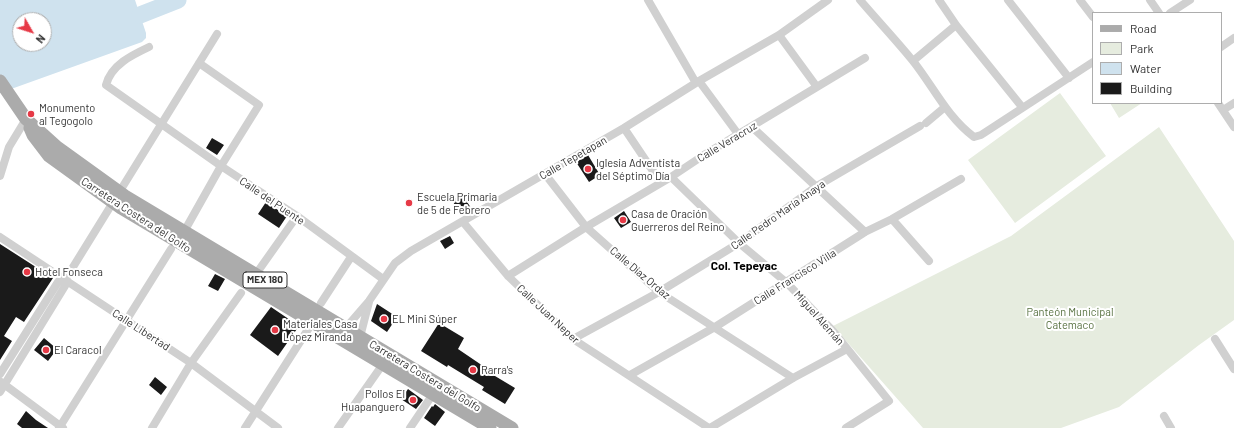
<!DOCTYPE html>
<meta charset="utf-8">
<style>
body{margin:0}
#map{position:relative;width:1234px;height:428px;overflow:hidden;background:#fff;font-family:Barlow,sans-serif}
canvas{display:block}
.legend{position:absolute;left:1092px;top:12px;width:130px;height:92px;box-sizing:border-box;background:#fff;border:1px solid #adadad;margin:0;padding:5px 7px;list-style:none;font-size:12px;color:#333}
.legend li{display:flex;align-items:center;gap:8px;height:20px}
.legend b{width:20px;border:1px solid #adadad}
.north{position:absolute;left:12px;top:12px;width:40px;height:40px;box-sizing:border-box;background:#fff;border:1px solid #adadad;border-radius:50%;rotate:129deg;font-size:11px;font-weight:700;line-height:16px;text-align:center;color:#333}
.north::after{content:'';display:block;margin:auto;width:14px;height:18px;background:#e63946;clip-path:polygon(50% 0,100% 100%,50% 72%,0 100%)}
</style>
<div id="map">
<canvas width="1234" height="428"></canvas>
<ul class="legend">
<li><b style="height:5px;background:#ababab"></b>Road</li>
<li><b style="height:11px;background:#e6ecdf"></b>Park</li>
<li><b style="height:11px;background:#cfe2ee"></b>Water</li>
<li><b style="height:11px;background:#1a1a1a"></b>Building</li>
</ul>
<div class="north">N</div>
</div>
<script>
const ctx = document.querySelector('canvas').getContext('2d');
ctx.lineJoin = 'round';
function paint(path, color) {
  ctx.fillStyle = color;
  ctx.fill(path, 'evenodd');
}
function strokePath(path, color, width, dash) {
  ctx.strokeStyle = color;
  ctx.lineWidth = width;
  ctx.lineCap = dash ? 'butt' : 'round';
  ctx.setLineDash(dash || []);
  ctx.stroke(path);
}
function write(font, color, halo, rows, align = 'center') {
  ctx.font = font + ' Barlow,sans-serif';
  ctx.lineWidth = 4;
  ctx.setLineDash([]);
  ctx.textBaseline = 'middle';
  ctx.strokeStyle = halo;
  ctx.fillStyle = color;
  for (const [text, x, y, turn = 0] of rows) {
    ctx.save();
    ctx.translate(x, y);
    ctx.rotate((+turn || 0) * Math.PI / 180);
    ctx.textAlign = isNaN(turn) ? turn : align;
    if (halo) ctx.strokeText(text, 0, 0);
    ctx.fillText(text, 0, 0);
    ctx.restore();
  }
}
const green = new Path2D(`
 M1060,93L1106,156L1015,223L968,160Z
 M1110,103H1142L1119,118Z
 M1159,127L1234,241V320L1199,345L1119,407L1061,428H923L833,326L1011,236Z`);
const water = new Path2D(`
 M0,0H135L146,33V38L142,42L0,93ZM20,20H44V44H20Z`);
const river = new Path2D(`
 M140,15L178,0`);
const building = new Path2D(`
 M212,138L224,145L217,155L206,148Z
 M588,155L600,175L589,182L576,162Z
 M462,194L471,208L460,214L452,200Z
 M266,202L287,216L279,228L258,214Z
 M624,211L631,222L621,228L614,218Z
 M450,236L454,243L445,249L440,241Z
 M0,244L53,278L24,322L16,317L4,336L12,341L0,360Z
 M215,274L225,279L218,291L208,286Z
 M377,304L397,317L387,332L371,321Z
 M271,307L299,326L278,356L250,335Z
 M439,323L464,338L458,349L486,368L485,370L515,388L505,404L482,390L484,387L448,365L447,367L421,351Z
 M44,338L57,349L48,361L34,350Z
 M155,377L167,387L161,395L149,385Z
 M408,389L423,400L416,409L401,399Z
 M435,404L445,412L435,426L424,418L432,406L433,407Z
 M26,411L36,420L48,428H22L17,424Z`);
const street = new Path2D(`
 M648,0L696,83
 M860,0C877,20 896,40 913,61C933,86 947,117 974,137L981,135L1093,62
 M939,0L956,25L1022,107
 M1008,0L1069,78
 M1080,0L1093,17
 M1150,0L1159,13
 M1170,13L1190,0
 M779,35L817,87
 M149,47C132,55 111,65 106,85L221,166L297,216L383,279
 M1221,47L1234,38
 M913,61L956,25
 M699,81L738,134
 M1218,103L1234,127
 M1223,110L1234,103
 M926,123L945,107
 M752,127L865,232
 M624,128L661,183
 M545,174L586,227L659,292L793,378
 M0,176L9,147L26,119
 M671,177L739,243L787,283L833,331L889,401L846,428
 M892,219L929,261
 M463,222L508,276L573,339L709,428
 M185,230L221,166L259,105L199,63
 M0,237L191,363L278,428
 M256,274L297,216
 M508,276L586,227L671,177L704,155L865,58
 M321,303L351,257
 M343,331L369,301L395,263L411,251L624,128L699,81L779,35L828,0
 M573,339L659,292L739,243L817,186L920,126
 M1215,339L1234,369
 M359,341L369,302
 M0,374L58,282L65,280
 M630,375L715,327L865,232L892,219L961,179
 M1,382L63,428
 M0,392L65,286V280L217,34
 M1164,416L1171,428
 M59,428L171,249
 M152,428L191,363L241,293
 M245,428L314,320
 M338,428L383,364
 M410,428L433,394
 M710,428L793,378L847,349`);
const primary = new Path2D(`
 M0,81L26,119L57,147L125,196L512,428
 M30,128L33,135L49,156L121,208L490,428`);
const markers = [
 [31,114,4,"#e63946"],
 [588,169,4,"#e63946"],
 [409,203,4,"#e63946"],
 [623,220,4,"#e63946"],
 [27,272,4,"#e63946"],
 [384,319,4,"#e63946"],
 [275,330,4,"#e63946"],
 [46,350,4,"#e63946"],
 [473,370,4,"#e63946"],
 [413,400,4,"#e63946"]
];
const shields = [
 [265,280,44]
];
const shieldNames = [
 ["MEX 180",265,280]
];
const poiNames = [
 ["Monumento",39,108],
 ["al Tegogolo",39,121],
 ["Iglesia Adventista",596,163],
 ["del Séptimo Día",596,176],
 ["Escuela Primaria",417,197],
 ["de 5 de Febrero",417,210],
 ["Casa de Oración",631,214],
 ["Guerreros del Reino",631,227],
 ["Hotel Fonseca",35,272],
 ["EL Mini Súper",392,319],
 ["Materiales Casa",283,324],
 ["López Miranda",283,337],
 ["El Caracol",54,350],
 ["Rarra's",481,370],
 ["Pollos El",405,394,"right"],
 ["Huapanguero",405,407,"right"]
];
const streetNames = [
 ["Calle Veracruz",727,142,-31],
 ["Calle Tepetapan",573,158,-30],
 ["Calle del Puente",272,201,34],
 ["Carretera Costera del Golfo",136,215,33],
 ["Calle Pedro María Anaya",778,215,-35],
 ["Calle Díaz Ordaz",640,273,40],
 ["Calle Francisco Villa",795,277,-32],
 ["Calle Juan Neper",548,314,43],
 ["Miguel Alemán",819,318,48],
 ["Calle Libertad",141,330,33],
 ["Carretera Costera del Golfo",425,376,31]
];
const parkNames = [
 ["Panteón Municipal",1070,312],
 ["Catemaco",1070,325]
];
const neighbourhoodNames = [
 ["Col. Tepeyac",744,266]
];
paint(green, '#e6ecdf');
paint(water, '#cfe2ee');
strokePath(river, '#cfe2ee', 17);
paint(building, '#1a1a1a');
strokePath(street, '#d0d0d0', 8);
strokePath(primary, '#ababab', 13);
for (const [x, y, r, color] of markers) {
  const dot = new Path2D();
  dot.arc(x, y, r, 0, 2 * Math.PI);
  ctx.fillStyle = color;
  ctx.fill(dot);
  strokePath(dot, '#fff', 1.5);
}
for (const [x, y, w] of shields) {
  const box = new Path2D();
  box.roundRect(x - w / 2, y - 8, w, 16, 3);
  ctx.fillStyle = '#fff';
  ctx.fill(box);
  strokePath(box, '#333', 1);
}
write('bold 10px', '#333', null, shieldNames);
write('11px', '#333', '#fff', poiNames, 'left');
write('11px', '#333', '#fff', streetNames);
write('11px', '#56703f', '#fff', parkNames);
write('bold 12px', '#000', '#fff', neighbourhoodNames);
</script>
